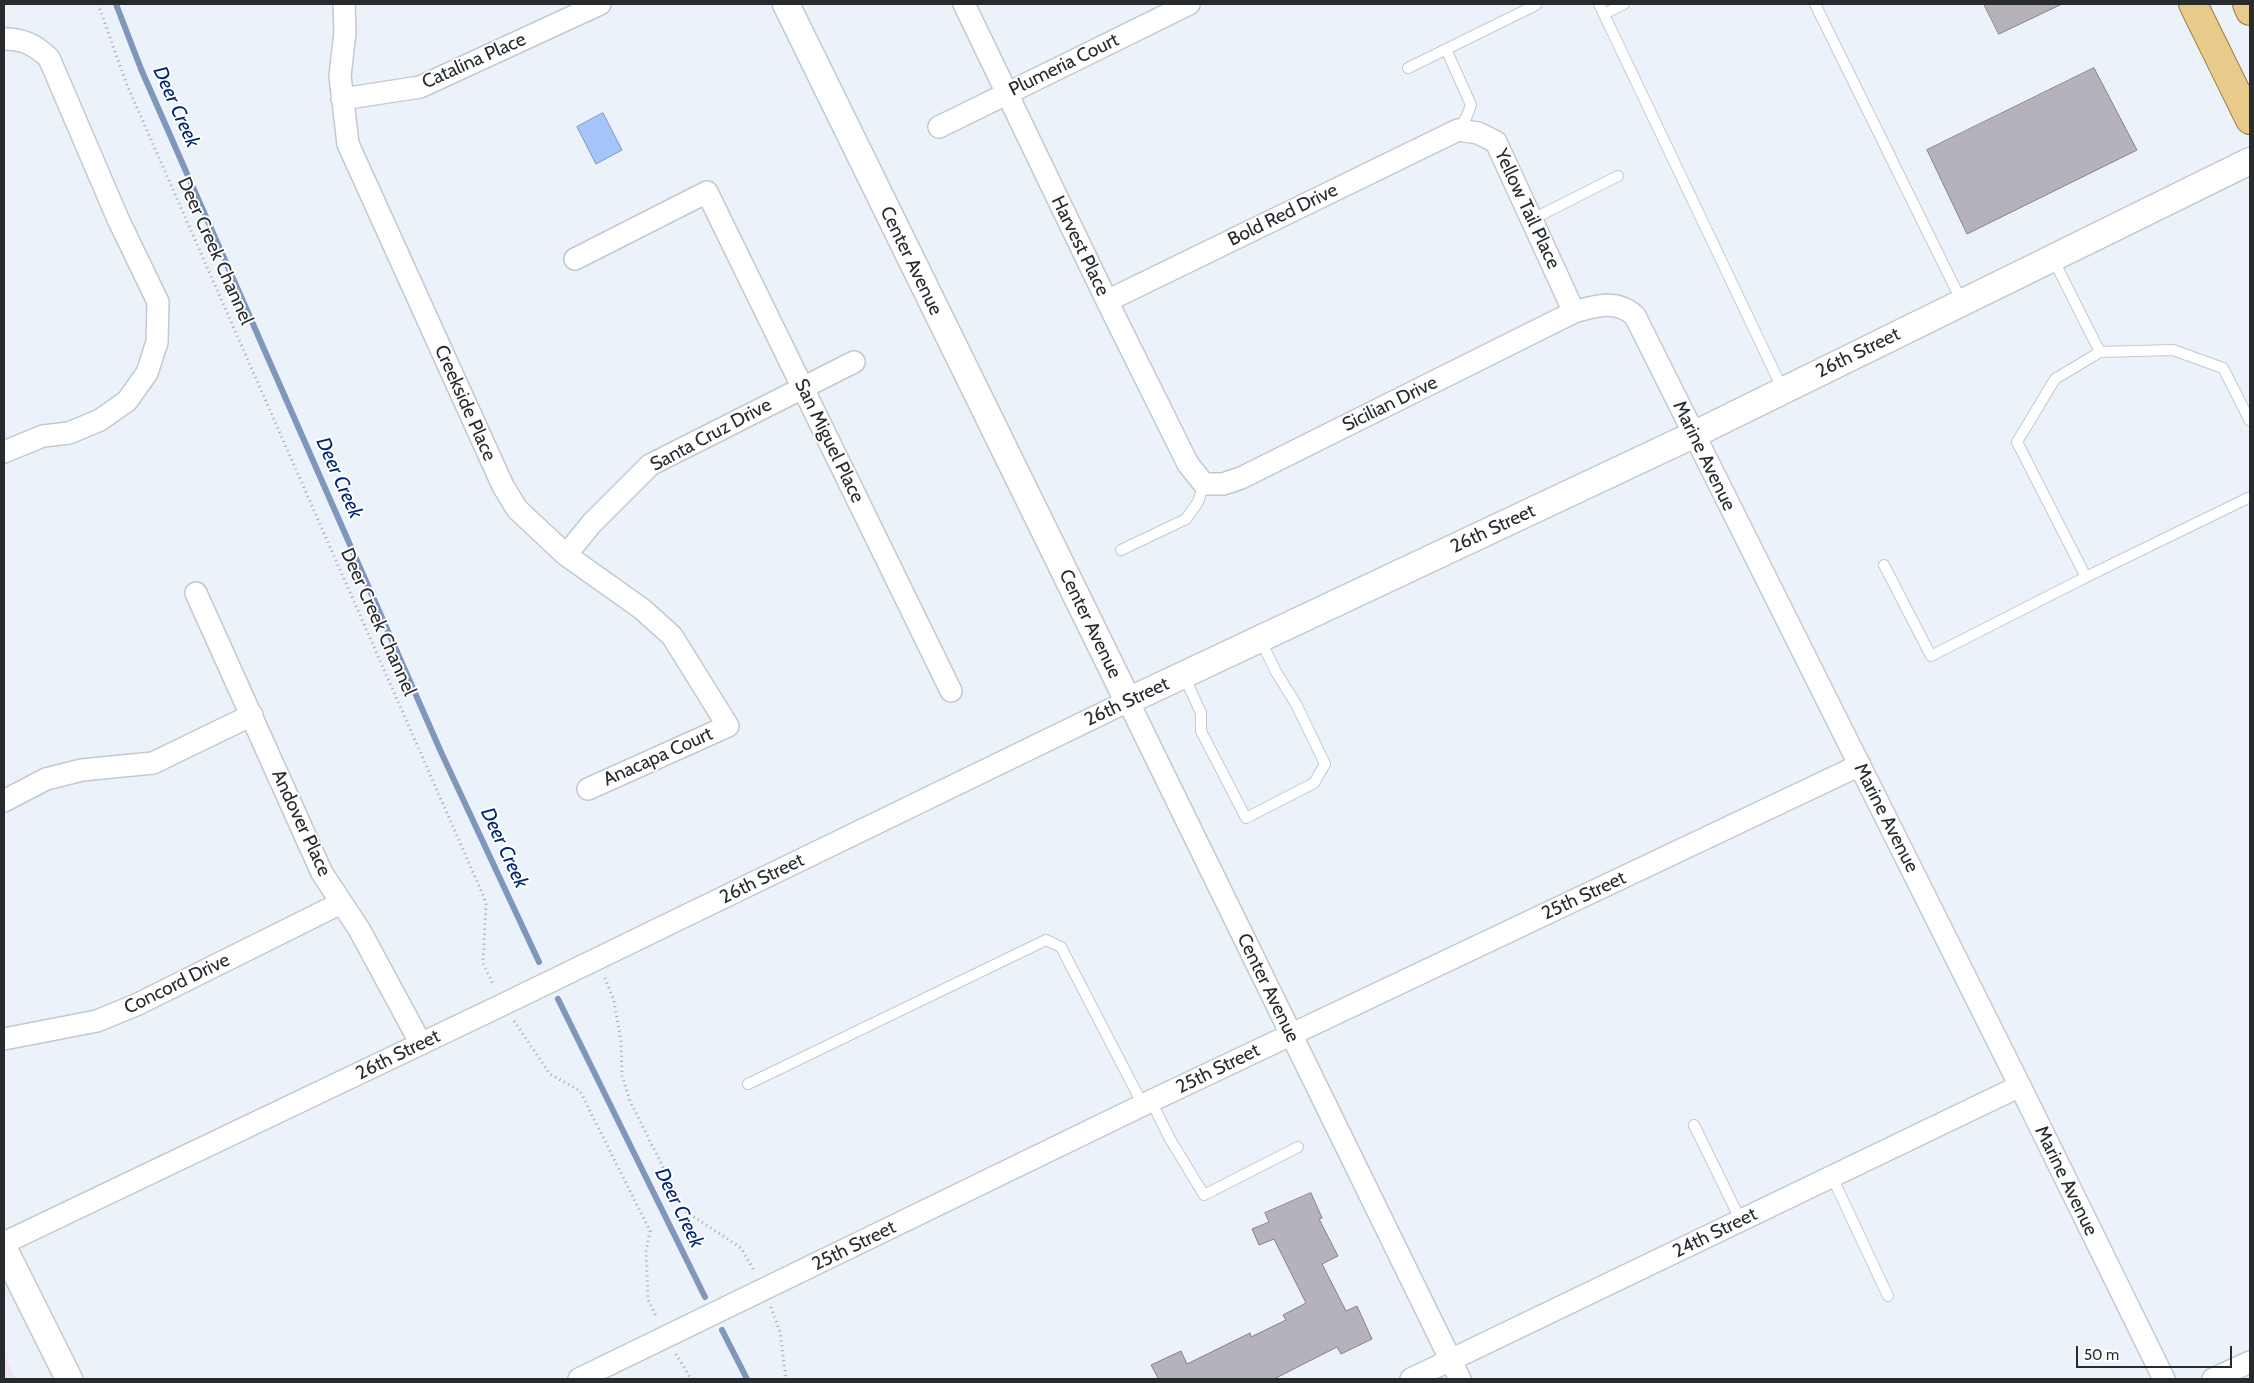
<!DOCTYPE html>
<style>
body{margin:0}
#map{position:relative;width:2254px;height:1383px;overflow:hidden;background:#ebf2fa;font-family:Cabin,sans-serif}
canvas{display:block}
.frame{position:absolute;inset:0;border:5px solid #282b2e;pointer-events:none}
.scale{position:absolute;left:2076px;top:1346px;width:156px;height:22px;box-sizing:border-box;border:2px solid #282b2e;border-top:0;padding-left:6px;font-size:15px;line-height:18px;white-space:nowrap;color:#282b2e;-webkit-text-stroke:4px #fff;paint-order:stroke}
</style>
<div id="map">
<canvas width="2254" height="1383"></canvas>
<div class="frame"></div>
<div class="scale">50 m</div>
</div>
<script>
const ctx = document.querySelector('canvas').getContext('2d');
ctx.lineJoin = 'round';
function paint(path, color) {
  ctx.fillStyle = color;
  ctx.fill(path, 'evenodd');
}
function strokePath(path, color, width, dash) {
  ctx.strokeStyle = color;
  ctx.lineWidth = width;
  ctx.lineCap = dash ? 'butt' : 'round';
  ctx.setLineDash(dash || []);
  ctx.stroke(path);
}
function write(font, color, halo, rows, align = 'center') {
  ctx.font = font + ' Cabin,sans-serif';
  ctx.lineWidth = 4;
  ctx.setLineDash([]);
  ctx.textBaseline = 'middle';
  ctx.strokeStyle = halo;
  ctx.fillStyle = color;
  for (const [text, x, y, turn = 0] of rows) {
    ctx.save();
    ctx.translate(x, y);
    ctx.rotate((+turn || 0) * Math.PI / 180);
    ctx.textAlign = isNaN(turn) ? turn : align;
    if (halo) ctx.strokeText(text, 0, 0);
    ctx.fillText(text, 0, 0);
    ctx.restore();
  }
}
const education = new Path2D(`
 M4,1355L16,1379H4Z`);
const water = new Path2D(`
 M603,113L622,150L596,164L577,127Z`);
const stream = new Path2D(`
 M116,4L141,69L441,752L539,962
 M558,999L705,1297
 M722,1330L747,1379`);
const building = new Path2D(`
 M1984,4H2062L1999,34Z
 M2094,68L2137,150L1967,234L1927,150Z
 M1311,1193L1322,1218L1319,1219L1338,1256L1322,1264L1346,1311L1357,1306L1372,1339L1341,1354L1337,1347L1274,1379H1156L1158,1378L1151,1365L1181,1351L1187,1364L1250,1333L1251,1337L1286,1320L1283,1315L1306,1303L1274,1239L1259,1245L1252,1229L1269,1222L1265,1213Z`);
const path = new Path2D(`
 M98,4L127,85L483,895L486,904L483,963L494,986
 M605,978L614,1001L621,1041L622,1076L630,1101L685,1211L741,1248L755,1272
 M514,1021L550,1074L580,1091L650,1231L646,1251L648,1299L657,1318
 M771,1307L780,1332L786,1379
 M676,1354L691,1379`);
const service = new Path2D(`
 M1599,4L1783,390
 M1815,4L1962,302
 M1604,14L1624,4
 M1446,49L1471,105L1466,118L1458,130
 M1408,68L1536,5
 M1533,219L1618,176
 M2100,352L2173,350L2223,368L2250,421
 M1121,550L1186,519L1198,502L1204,484
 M1884,565L1931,656L2086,577L2017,442L2055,379L2100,352L2053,259
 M2086,577L2250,497
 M1184,676L1201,713V731L1246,818L1314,783L1325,764L1296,704L1276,672L1260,639
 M748,1084L1046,940L1061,947L1143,1105
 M1151,1101L1170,1139L1204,1195L1298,1147
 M1694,1125L1741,1221
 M1832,1177L1888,1296`);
const minor = new Path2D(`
 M344,4L345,32L340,76L348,144L503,486L517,509L566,555L642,609L672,636L728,726L588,789
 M964,4L1107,301L1188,464L1204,484H1223L1241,478L1574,312C1595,306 1617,299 1635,316L2020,1086L2164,1379
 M4,39C24,39 35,45 49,58L118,219L158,302L157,342L147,373L127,401L100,420L69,433L43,436L4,452
 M342,99L420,87L600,4
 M939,127L1189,4
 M575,259L707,192L951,691
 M1107,301L1458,130L1478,133L1496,142L1574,312
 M566,555L592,523L650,465L854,362
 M196,593L322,873L359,929L421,1044
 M4,801L46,779L82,770L153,763L252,715
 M4,1039L97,1021L136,1005L341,903
 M4,1243L502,1005L1128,701L1460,1379
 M579,1379L1151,1101L1860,765
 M1411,1379L2020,1086
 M2213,1379L2250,1362`);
const tertiary = new Path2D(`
 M786,4L1128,701L1693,435L2250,161
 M4,1249L69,1379`);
const primary = new Path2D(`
 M2193,4L2250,120
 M2247,4L2250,11`);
const streetNames = [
 ["Catalina Place",474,61,-24],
 ["Plumeria Court",1064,65,-26],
 ["Yellow Tail Place",1527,209,65],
 ["Bold Red Drive",1283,215,-26],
 ["Harvest Place",1080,246,64],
 ["Deer Creek Channel",215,251,66],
 ["Center Avenue",911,261,64],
 ["26th Street",1858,353,-26],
 ["Creekside Place",465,403,66],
 ["Sicilian Drive",1390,404,-26],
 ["Santa Cruz Drive",711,435,-28],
 ["San Miguel Place",829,441,64],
 ["Marine Avenue",1704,456,64],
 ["26th Street",1493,529,-25],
 ["Deer Creek Channel",378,622,66],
 ["Center Avenue",1090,624,64],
 ["26th Street",1127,702,-25],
 ["Anacapa Court",658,757,-24],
 ["Marine Avenue",1886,818,63],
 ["Andover Place",301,823,65],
 ["26th Street",762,879,-26],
 ["25th Street",1584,896,-25],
 ["Concord Drive",177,984,-26],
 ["Center Avenue",1268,988,64],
 ["26th Street",398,1055,-26],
 ["25th Street",1218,1069,-26],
 ["Marine Avenue",2066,1181,64],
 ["24th Street",1715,1233,-26],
 ["25th Street",854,1246,-26]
];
const waterNames = [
 ["Deer Creek",176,107,66],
 ["Deer Creek",339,478,66],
 ["Deer Creek",504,848,65],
 ["Deer Creek",679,1208,64]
];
paint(education, '#eee2f6');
paint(water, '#a4c4fa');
strokePath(water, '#7f96bd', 1);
strokePath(stream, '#7f96bd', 6);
paint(building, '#b6b2bb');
strokePath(building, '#85818a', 1);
strokePath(service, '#c3c9d1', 12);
strokePath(minor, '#c3c9d1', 24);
strokePath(tertiary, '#c3c9d1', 29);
strokePath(primary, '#9b7b37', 30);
strokePath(path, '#a2a7ae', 3, [1, 4]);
strokePath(service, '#fff', 10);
strokePath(minor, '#fff', 21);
strokePath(tertiary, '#fff', 26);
strokePath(primary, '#e8ca8a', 28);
write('19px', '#282b2e', '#fff', streetNames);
write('italic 20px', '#002671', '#fff', waterNames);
</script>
